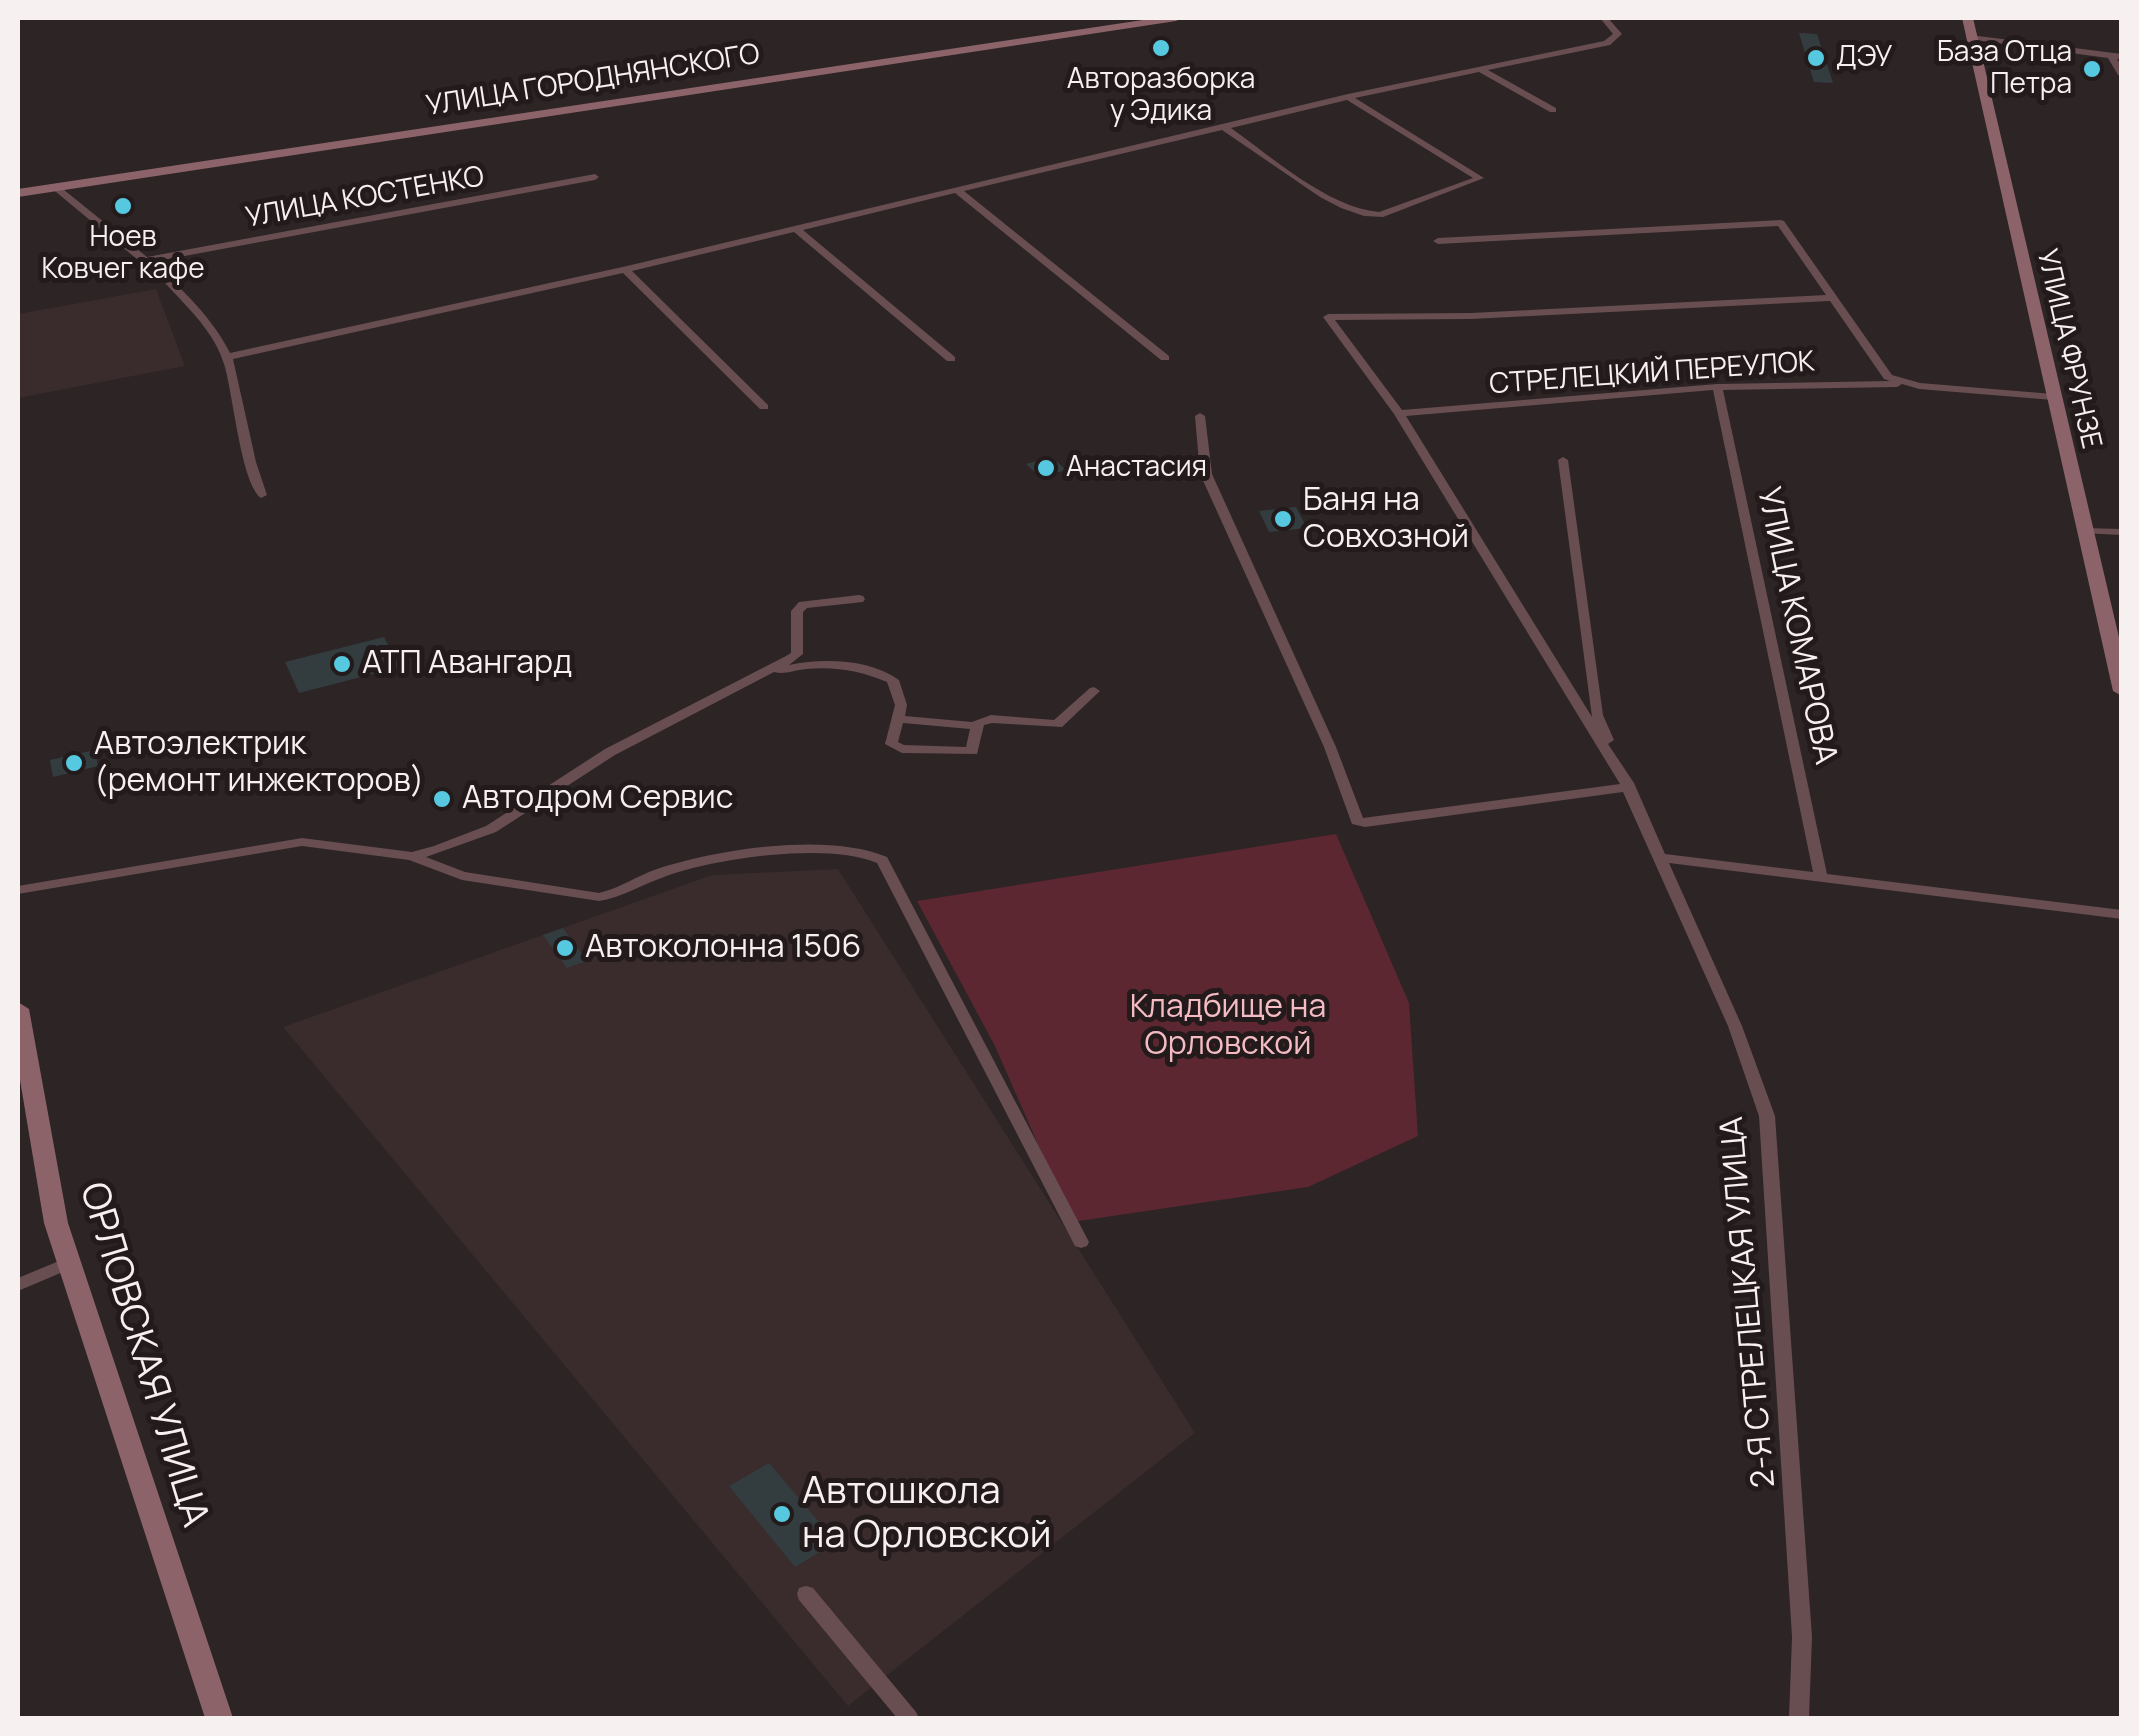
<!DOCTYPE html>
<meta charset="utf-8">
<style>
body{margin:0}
#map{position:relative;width:2139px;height:1736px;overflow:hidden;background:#2c2425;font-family:Manrope,sans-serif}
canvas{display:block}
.frame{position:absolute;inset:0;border:20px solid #f6f0f1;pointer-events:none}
</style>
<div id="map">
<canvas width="2139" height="1736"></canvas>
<div class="frame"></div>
</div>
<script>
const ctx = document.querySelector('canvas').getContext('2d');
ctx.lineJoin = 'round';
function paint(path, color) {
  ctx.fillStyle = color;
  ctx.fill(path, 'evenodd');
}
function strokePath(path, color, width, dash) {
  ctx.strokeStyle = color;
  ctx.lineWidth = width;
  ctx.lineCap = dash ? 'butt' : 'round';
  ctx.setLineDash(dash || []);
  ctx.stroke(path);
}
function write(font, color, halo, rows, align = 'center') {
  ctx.font = font + ' Manrope,sans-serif';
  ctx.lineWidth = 10;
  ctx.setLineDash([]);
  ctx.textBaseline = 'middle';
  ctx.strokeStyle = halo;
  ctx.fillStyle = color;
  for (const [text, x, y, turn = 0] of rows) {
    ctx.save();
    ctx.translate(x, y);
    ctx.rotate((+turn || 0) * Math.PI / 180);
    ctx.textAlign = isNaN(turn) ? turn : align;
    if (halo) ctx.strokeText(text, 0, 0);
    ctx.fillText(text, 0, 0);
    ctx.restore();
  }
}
const built = new Path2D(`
 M156,289L185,366L18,398V314Z
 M838,869L1195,1433L848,1706L283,1027L712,875Z`);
const green = new Path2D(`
 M1336,834L1409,1003L1418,1136L1308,1187L1072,1222L995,1046L917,901Z`);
const building = new Path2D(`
 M1799,33L1817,34L1833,83L1814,82Z
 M1052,457L1066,470L1040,477L1026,464Z
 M1296,507L1307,528L1269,532L1259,511Z
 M384,637L400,667L299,693L285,662Z
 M95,750L98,766L53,777L50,760Z
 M563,928L587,961L567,968L543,935Z
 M769,1463L836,1542L795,1567L729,1486Z`);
const street = new Path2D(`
 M1600,18H1608L1622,34L1610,45L1488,70L1556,108V112H1550L1479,72L1355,98L1484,178L1383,217L1364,216L1341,208L1320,197L1222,130L964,191L1169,356V360H1161L955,193L803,230L955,357V361H947L794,232L632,271L768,405V409H760L623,273L233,359L256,462L267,495L261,498C241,484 233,392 224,364C216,338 198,318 180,299C168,286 154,270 139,263L138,260L50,187L58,185L147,257L595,174L599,177L595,180L152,262C182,289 212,317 230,353L627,266L1348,94L1604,41L1613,34ZM1347,100L1473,178L1379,212C1327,207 1272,157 1231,128Z
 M1970,35L2122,54V59H2117L2122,67V77L2118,75L2108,58L1967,39L1966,37Z
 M1781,220L1784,221L1892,375L1920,383L2053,394L2058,397L2053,400L1919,389L1902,384L1897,387L1723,390L1827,874L2122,910V919L1669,863L1742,1026L1775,1116L1812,1637L1809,1718H1789L1792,1637L1759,1116L1728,1026L1623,792L1365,827L1352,824L1324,747L1200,474L1195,416L1200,413L1205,416L1212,474L1336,747L1363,818L1620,784L1394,414L1323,317L1328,314L1471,313L1826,295L1778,226L1438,244L1433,241L1438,238ZM1830,301L1884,379L1890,381L1717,384L1402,410L1335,320L1471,319ZM1713,390L1813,872L1665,854L1634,783L1608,744L1614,740L1603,715L1568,460L1563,457L1558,460L1592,717L1406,416Z
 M2084,528L2122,529V535L2080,533V529Z
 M859,595L863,596L865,599L863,602L807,608L803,612V654L789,665C823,658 870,659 899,680L907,705L905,716L972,722L991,715L1054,720L1090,688L1094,687L1100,691L1062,727L992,723L984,725L977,754L902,753L885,744L895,705L887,682C862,671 834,666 806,669C794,670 785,675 774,672L615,755L496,832L426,857L465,872L599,893C620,888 637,876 657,869C718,849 827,832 887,857L1089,1242L1087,1246L1081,1248L1075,1246L877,863C827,842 715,858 664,877C641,885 623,897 599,901L462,880L409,860L302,846L18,894V886L302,838L412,852L434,846L486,826L605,749L786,656L791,653V611L799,602ZM903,723L970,729L966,747L904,745L898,742Z
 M71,1256L77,1258L79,1262L77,1266L18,1291V1278Z
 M806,1586L813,1588L916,1712L919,1718H897L799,1600L797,1594L799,1588Z`);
const secondary = new Path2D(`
 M1156,18H1182L1176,21L18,197V189Z
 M1962,18H1973L2122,650V696L2113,691Z
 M18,1002L29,1009L68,1223L233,1718H205L44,1223L18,1068Z`);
const markers = [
 [1161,48,10,"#56c9e0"],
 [1816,58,10,"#56c9e0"],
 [2092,69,10,"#56c9e0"],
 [123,206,10,"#56c9e0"],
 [1046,468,10,"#56c9e0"],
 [1283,519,10,"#56c9e0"],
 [342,664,10,"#56c9e0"],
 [74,763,10,"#56c9e0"],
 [442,799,10,"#56c9e0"],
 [565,948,10,"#56c9e0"],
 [782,1514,10,"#56c9e0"]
];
const farPoinames = [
 ["База Отца",2072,53,"right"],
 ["Петра",2072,85,"right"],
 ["ДЭУ",1836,58],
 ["Авторазборка",1161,80,"center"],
 ["у Эдика",1161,112,"center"],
 ["Ноев",123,238,"center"],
 ["Ковчег кафе",123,270,"center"],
 ["Анастасия",1066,468]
];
const farStreetnames = [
 ["УЛИЦА ГОРОДНЯНСКОГО",593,81,-9],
 ["УЛИЦА КОСТЕНКО",365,198,-10],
 ["УЛИЦА ФРУНЗЕ",2068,349,77],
 ["СТРЕЛЕЦКИЙ ПЕРЕУЛОК",1652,374,-4]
];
const poiNames = [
 ["Баня на",1303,501],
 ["Совхозной",1303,538],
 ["АТП Авангард",362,664],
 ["Автоэлектрик",94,745],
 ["(ремонт инжекторов)",94,782],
 ["Автодром Сервис",462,799],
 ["Автоколонна 1506",585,948]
];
const streetNames = [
 ["УЛИЦА КОМАРОВА",1796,626,78],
 ["2-Я СТРЕЛЕЦКАЯ УЛИЦА",1749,1302,-95]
];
const parkNames = [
 ["Кладбище на",1228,1008],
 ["Орловской",1228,1045]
];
const nearStreetnames = [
 ["ОРЛОВСКАЯ УЛИЦА",143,1355,73]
];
const nearPoinames = [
 ["Автошкола",802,1492],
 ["на Орловской",802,1536]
];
paint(built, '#3a2b2d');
paint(green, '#5c2731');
paint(building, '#333d3f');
paint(street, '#684d51');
paint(secondary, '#8c6368');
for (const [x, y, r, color] of markers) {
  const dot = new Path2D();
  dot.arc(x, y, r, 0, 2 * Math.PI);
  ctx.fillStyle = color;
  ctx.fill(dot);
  strokePath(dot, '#231a1b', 4);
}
write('28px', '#f6f0f1', '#231a1b', farPoinames, 'left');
write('28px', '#f6f0f1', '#231a1b', farStreetnames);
write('32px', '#f6f0f1', '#231a1b', poiNames, 'left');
write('32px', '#f6f0f1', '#231a1b', streetNames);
write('32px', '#f4bbc3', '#231a1b', parkNames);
write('38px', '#f6f0f1', '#231a1b', nearStreetnames);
write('38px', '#f6f0f1', '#231a1b', nearPoinames, 'left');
</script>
